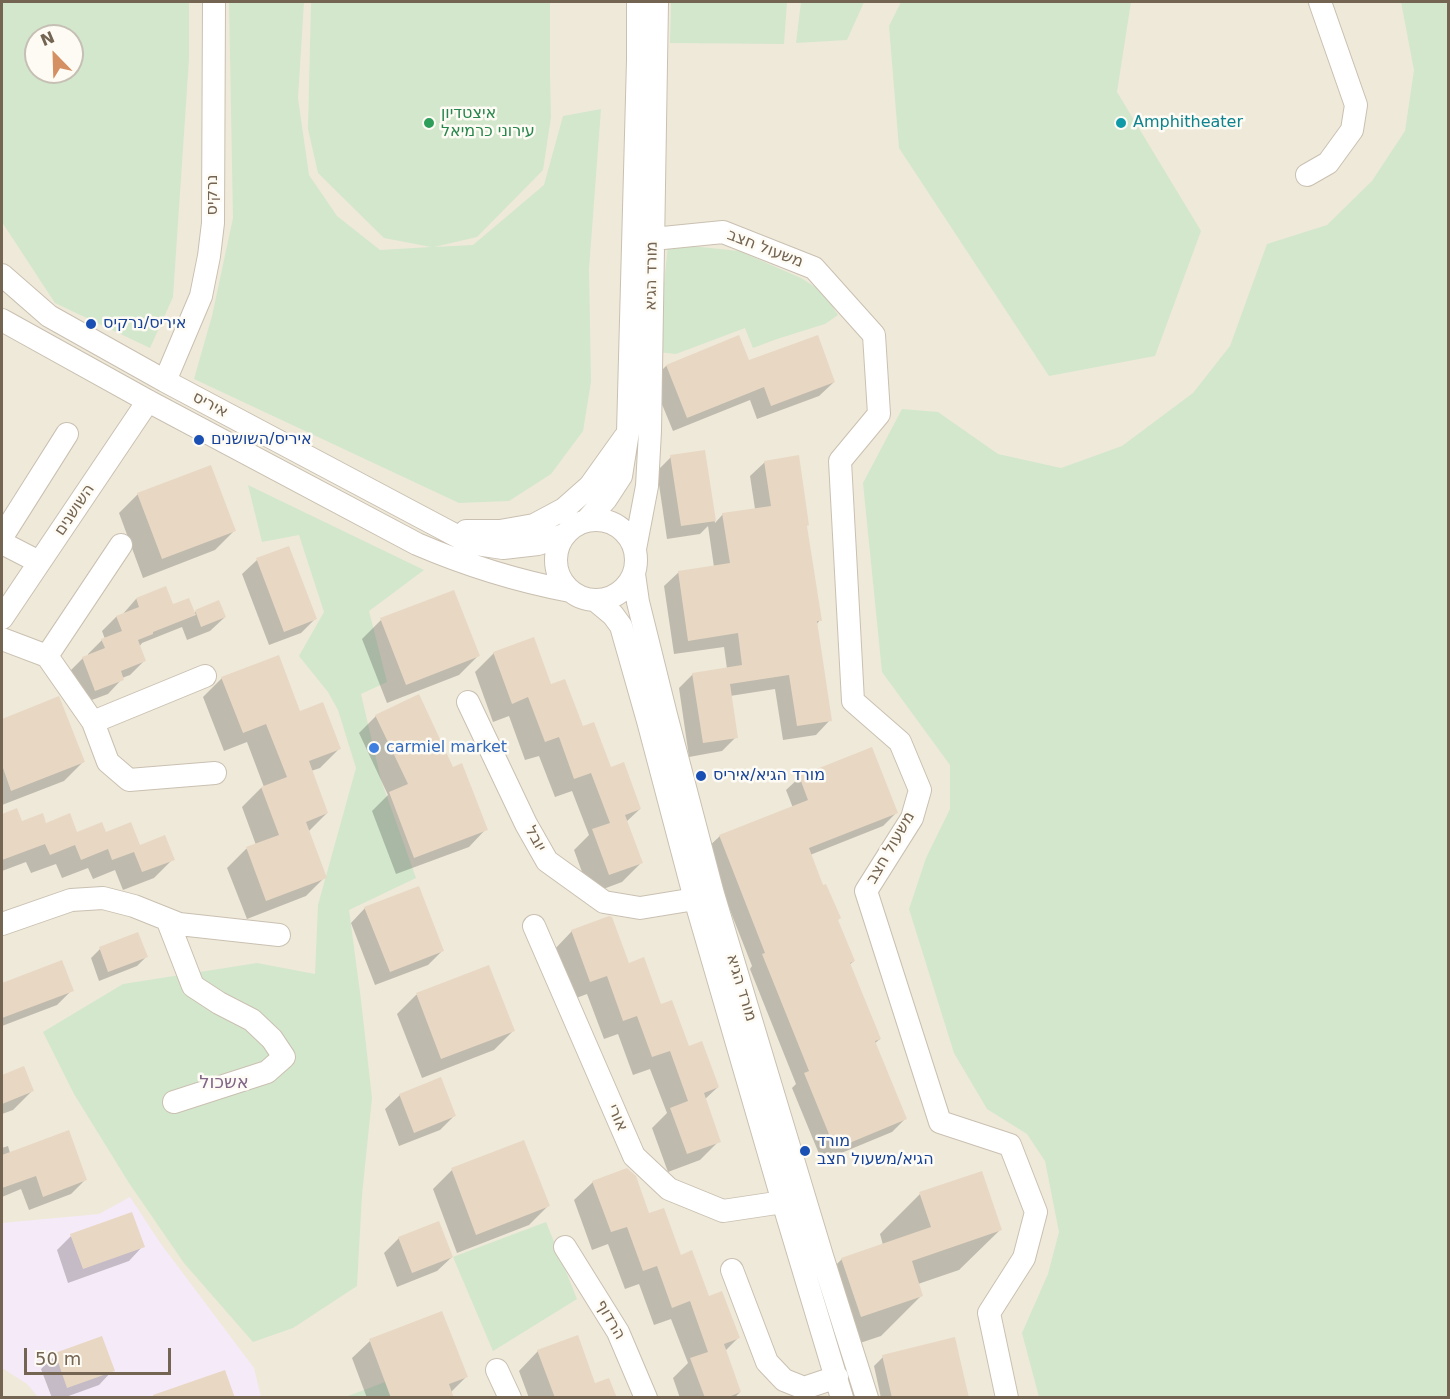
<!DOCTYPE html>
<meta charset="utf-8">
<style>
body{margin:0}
#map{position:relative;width:1450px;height:1399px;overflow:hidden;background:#fbf8ed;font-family:"DejaVu Sans",sans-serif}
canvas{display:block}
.frame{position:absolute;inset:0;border:3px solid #746452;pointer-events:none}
.north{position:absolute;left:24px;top:24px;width:60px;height:60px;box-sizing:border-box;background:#fdfbf4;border:2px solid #c6bfb3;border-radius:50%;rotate:337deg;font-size:16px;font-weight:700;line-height:24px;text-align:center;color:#746452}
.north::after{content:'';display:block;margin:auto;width:21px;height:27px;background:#d48f63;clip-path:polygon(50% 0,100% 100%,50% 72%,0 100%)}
.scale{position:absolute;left:24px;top:1348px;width:147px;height:27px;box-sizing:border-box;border:3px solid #746452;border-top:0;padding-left:8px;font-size:18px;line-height:21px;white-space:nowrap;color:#746452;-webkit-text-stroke:4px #fdfbf4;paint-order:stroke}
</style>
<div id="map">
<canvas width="1450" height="1399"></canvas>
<div class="frame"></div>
<div class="north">N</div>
<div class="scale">50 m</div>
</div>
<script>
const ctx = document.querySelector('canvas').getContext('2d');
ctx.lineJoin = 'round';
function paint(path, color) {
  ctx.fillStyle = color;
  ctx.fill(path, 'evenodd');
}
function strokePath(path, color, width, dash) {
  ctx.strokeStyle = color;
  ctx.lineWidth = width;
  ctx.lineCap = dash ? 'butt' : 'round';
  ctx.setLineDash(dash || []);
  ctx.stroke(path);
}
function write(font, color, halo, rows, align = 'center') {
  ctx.font = font + ' "DejaVu Sans",Heebo,sans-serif';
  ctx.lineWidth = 5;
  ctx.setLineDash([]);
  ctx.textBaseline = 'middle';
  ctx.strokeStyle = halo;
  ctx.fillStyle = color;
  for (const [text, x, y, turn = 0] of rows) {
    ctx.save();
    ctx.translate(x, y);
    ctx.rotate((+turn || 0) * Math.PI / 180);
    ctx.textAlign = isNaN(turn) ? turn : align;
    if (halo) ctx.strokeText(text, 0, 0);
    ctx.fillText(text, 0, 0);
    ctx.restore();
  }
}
const residential = new Path2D(`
 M2,2H1448L1138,1397L2,1398ZM36,36H72V72H36Z`);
const education = new Path2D(`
 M130,1197L161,1244L254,1368L261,1397H38L27,1384L2,1368V1223L99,1214Z`);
const green = new Path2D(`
 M2,2H189V59L173,297L150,348L55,303L2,222ZM36,36H72V72H36Z
 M229,2H304L298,98L309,175L337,216L380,250L431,247L384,238L318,173L308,129L311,2H550V74L551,117L543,170L477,237L434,247L473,245L544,185L563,116L601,109L589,269L591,382L583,431L551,474L509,501L459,503L194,379L212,316L233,218Z
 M671,2H787L784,44L670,43Z
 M801,2H864L847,40L796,43Z
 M901,2H1131L1117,92L1201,231L1155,356L1049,376L899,148L889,26Z
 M1401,2H1448V1397H1039L1022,1333L1048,1274L1059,1232L1045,1161L1027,1134L987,1109L954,1053L909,909L926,858L950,809V765L882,672L863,483L902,409L938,412L998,454L1061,468L1122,446L1193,393L1230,346L1267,244L1327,225L1372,181L1405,131L1414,70Z
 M668,245L701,247L739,251L801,278L823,292L838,315L825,324L777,339L753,348L745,328L676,354L657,352Z
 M248,485L424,570L369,611L387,682L361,694L381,780L416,878L349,910L361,1000L372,1098L362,1195L357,1286L293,1328L253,1342L184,1263L129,1183L74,1094L43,1032L123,984L257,963L315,974L318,905L356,768L338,710L328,692L299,656L324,612L299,535L262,542Z
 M546,1222L577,1299L493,1351L453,1257Z
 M385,1382L393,1397L349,1398L348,1396Z`);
const shadow = new Path2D(`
 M666,366L834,382L819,396L757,419L750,400L673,431L652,380Z
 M704,452L715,523L723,514L755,509L750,476L765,462L806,527L820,620L816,625L830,720L816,735L783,740L775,689L730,696L736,737L722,751L689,757L679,688L693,674L727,669L724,647L674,654L664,586L679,572L714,567L708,526L700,534L667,539L657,471L671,457Z
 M138,494L234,531L215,550L143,578L119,513Z
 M288,548L315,619L301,633L269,645L242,574L257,560Z
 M165,588L173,606L193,613L219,602L225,617L210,631L187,640L182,627L142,643L139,647L144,661L130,675L122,678V679L108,694L81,704L68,673L83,658L88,656V654L102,640L105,639L102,631L116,617L122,615L136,599Z
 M381,620L478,656L459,675L387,703L362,639Z
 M494,653L550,686L582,728L610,769L640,809L626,822L641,863L622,882L590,894L574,850L589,835L572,791L555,797L539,756L525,760L509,716L493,722L475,672Z
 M222,678L299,713L339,749L320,768L311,771L327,813L308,832L325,877L306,896L247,919L227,868L246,849L256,845L242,807L261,788L264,787L247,742L224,751L203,697Z
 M58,698L83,762L64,781L2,805V720Z
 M376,716L452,769L486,829L469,847L396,874L372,811L388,795L359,733Z
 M800,777L896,813L883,826L810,855L854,961L849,965L880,1039L874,1044L906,1118L892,1132L822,1161L792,1088L796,1084L750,969L752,966L706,849L720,836L793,808L786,790Z
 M16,810L22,823L45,825L77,834H105L173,859L154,878L123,890L115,870L93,879L88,868L62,878L56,864L31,873L26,862L2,871V815Z
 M365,908L442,951L428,965L375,985L351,923Z
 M572,931L628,964L718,1087L704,1100L719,1141L700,1160L668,1172L652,1128L667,1113L650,1069L633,1075L618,1034L604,1039L587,994L571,1000L553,951Z
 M100,949L146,957L137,966L99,981L91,958Z
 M61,962L72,990L57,1005L2,1026V985Z
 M488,967L513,1031L494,1050L422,1078L397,1014L416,995Z
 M23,1068L32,1091L13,1110L2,1114V1077Z
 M400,1095L454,1116L440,1130L399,1146L385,1109Z
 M8,1146L10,1153L85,1180L71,1194L29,1210L21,1189L2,1197V1148Z
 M452,1170L548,1206L529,1225L457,1253L433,1189Z
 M593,1182L648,1215L680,1256L738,1338L725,1351L740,1392L734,1398H680L673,1378L688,1363L671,1319L654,1325L639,1284L625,1289L608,1244L592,1250L574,1200Z
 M920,1194L1000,1230L959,1270L918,1284L922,1295L881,1336L821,1356L801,1299L842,1259L883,1245L880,1234Z
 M71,1236L143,1246L129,1261L68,1283L57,1250Z
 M399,1238L452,1257L437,1271L397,1287L384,1253Z
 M441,1313L466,1377L451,1392L453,1398H367L352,1358L370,1341Z
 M538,1351L594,1385L615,1398H529L519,1371Z
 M56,1355L113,1370L99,1385L63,1398H52L41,1369Z
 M883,1357L968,1398H881L874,1366Z`);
const building = new Path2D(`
 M739,335L749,360L818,335L835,382L771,406L764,387L687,418L666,365Z
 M705,450L716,521L681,526L670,455Z
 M799,455L809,525L807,526L822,621H817L832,721L797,726L789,675L730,684L738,738L703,743L692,673L742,665L738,633L688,641L678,571L730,563L722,513L771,506L764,461Z
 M211,465L236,531L162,559L137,493Z
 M289,546L317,619L284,632L256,558Z
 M166,586L173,604L189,598L196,615L153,632V634L138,640L146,661L121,671L124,680L95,691L82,657L105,648L101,639L122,631L116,616L139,607L136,598Z
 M454,590L480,656L406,685L380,618Z
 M219,600L226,617L201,627L195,610Z
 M534,637L551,684L565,679L583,726L594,722L611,767L624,762L641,809L625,815L643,863L609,875L592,829L610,823L591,773L574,779L559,737L545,742L528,697L512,704L493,652Z
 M279,655L300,711L323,702L341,749L309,761L328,813L306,822L327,878L266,901L246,847L279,835L261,787L287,777L266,724L243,733L221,677Z
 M419,694L453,767L462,763L488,830L414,858L389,792L408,784L375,715Z
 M59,696L85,762L11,791L2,765V719Z
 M872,747L898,813L809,848L823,885L826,884L841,918L838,920L855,961L850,963L881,1039L875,1041L907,1119L835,1149L804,1073L809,1071L762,954L765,953L719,835L808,800L799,776Z
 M17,808L22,821L43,813L46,823L70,813L77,832L102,822L106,832L131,822L140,845L165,835L175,860L142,872L134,852L112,860L108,849L81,860L75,845L50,855L45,844L2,860V814Z
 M419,886L444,951L390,972L364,907Z
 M609,916L612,917L629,963L644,957L661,1004L672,1000L689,1046L702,1041L719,1087L704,1093L721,1142L687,1154L670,1108L688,1101L670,1051L652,1057L637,1016L623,1021L607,976L590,982L571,930Z
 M138,932L148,957L108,972L99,947Z
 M62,960L74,991L2,1018V983Z
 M489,965L515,1031L441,1059L416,993Z
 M24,1066L34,1091L2,1104V1075Z
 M441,1077L456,1116L414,1133L399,1094Z
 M69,1130L87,1180L43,1197L36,1176L2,1188V1155Z
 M524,1140L550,1206L476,1235L451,1168Z
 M627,1168L636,1176L649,1213L664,1208L681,1255L692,1250L709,1296L722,1291L740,1338L724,1344L741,1392L726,1398H705L690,1358L708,1352L690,1301L672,1308L657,1266L643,1271L627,1227L611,1232L592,1181Z
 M982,1171L1002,1230L912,1261L923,1296L861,1317L841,1258L931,1227L919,1192Z
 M132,1212L145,1247L83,1269L70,1234Z
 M439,1221L453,1257L412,1273L398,1237Z
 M442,1311L468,1377L449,1384L454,1398H391L369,1339Z
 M578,1335L595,1383L609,1378L617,1398H555L537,1350Z
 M102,1336L115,1371L67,1388L55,1353Z
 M955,1337L969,1398H892L882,1355Z
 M225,1370L235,1398H153V1395Z`);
const minor = new Path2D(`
 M1307,175L1328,163L1352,130L1356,105L1320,2
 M653,239L723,232L814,268L874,335L879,414L840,461L853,701L900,742L920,790L912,818L866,891L940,1122L1010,1145L1036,1212L1024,1258L989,1313L1007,1398
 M2,275L49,316L165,381L470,543L503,548L538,544L564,535
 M2,320L148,401L417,544C466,565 517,581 570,591
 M165,381L201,296L209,256L213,223L214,2
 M556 560a40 40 0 1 1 80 0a40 40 0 1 1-80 0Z
 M587,520L606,499L621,476L628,432L638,60V2
 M466,531H500L534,525L564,509L590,486L625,437
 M2,537L67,434
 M2,543L39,562
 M635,549L647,486L650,431L657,2
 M634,574L638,602L666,715L713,894L822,1256L867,1398
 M595,600L613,615L621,626L648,721L695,899L783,1202L842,1398
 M2,618L148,401
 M2,639L47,656L93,722L205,676
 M47,656L121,545
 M468,702L526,824L547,861L604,902L640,908L695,899
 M93,722L108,762L129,780L215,773
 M167,919L193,986L219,1003L252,1020L272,1039L284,1057L267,1072L174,1102
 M2,924L71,900L103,898L134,906L179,924L279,935
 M534,926L634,1156L669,1189L723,1211L783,1202
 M565,1247L618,1332L646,1398
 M732,1270L767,1362L784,1380L804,1388L837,1377
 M497,1370L510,1398`);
const markers = [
 [429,123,6,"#2e9e5b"],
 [1121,123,6,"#0f9aa8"],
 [91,324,6,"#1a4fb4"],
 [199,440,6,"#1a4fb4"],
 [374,748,6,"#3f7fe0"],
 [701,776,6,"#1a4fb4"],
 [805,1151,6,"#1a4fb4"]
];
const leisureNames = [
 ["איצטדיון",441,114],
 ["עירוני כרמיאל",441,132]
];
const cultureNames = [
 ["Amphitheater",1133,123]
];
const streetNames = [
 ["נרקיס",213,195,-90],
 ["משעול חצב",765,249,21],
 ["מורד הגיא",652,276,-89],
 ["איריס",210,405,28],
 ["השושנים",75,510,-56],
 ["יובל",535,839,61],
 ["משעול חצב",891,848,-60],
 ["מורד הגיא",741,988,73],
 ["אורי",617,1118,66],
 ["הרדוף",610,1320,60]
];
const transitNames = [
 ["איריס/נרקיס",103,324],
 ["איריס/השושנים",211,440],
 ["מורד הגיא/איריס",713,776],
 ["מורד",817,1142],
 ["הגיא/משעול חצב",817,1160]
];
const shopNames = [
 ["carmiel market",386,748]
];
const neighbourhoodNames = [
 ["אשכול",224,1083]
];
paint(residential, '#efe9da');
paint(education, '#f5eaf8');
paint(green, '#d3e7cd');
paint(shadow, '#0003');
paint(building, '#e8d8c3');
strokePath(minor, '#cac0b1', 24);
strokePath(minor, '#fff', 22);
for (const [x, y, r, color] of markers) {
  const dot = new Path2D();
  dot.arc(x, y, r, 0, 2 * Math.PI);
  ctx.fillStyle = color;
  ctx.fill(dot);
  strokePath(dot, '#fdfbf4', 2);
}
write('16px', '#27864d', '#fdfbf4', leisureNames, 'left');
write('16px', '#0d838f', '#fdfbf4', cultureNames, 'left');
write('16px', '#746452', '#fdfbf4', streetNames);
write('16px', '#164399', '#fdfbf4', transitNames, 'left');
write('16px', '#366cbe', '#fdfbf4', shopNames, 'left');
write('18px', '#826689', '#fdfbf4', neighbourhoodNames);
</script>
